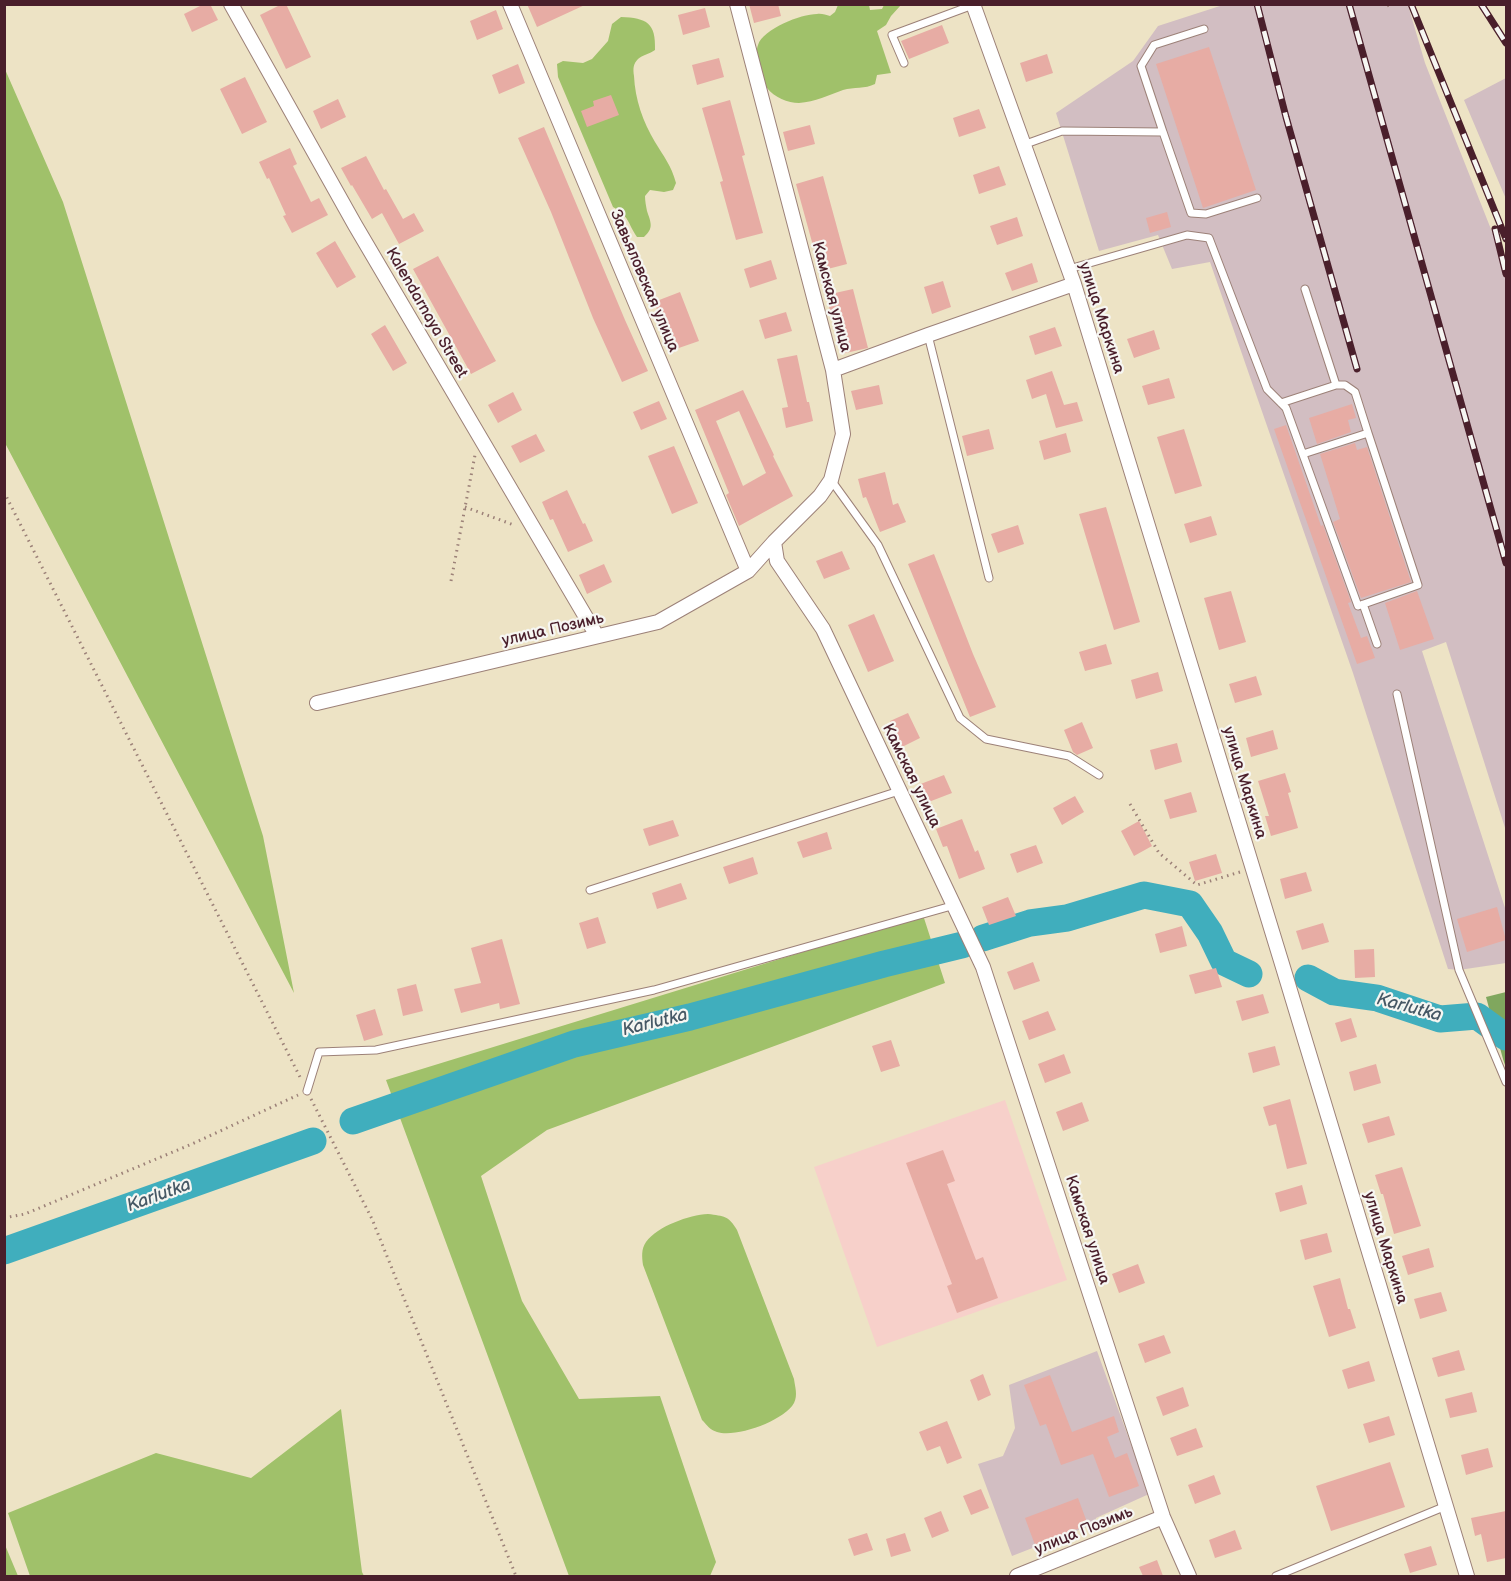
<!DOCTYPE html>
<meta charset="utf-8">
<style>
body{margin:0}
#map{position:relative;width:1511px;height:1581px;overflow:hidden;background:#ede3c5;font-family:"Balsamiq Sans",sans-serif}
canvas{display:block}
.frame{position:absolute;inset:0;border:6px solid #4a1f2b;pointer-events:none}
</style>
<div id="map">
<canvas width="1511" height="1581"></canvas>
<div class="frame"></div>
</div>
<script>
const ctx = document.querySelector('canvas').getContext('2d');
ctx.lineJoin = 'round';
function paint(path, color) {
  ctx.fillStyle = color;
  ctx.fill(path, 'evenodd');
}
function strokePath(path, color, width, dash) {
  ctx.strokeStyle = color;
  ctx.lineWidth = width;
  ctx.lineCap = dash ? 'butt' : 'round';
  ctx.setLineDash(dash || []);
  ctx.stroke(path);
}
function write(font, color, halo, rows, align = 'center') {
  ctx.font = font + ' "Balsamiq Sans",sans-serif';
  ctx.lineWidth = 4.5;
  ctx.setLineDash([]);
  ctx.textBaseline = 'middle';
  ctx.strokeStyle = halo;
  ctx.fillStyle = color;
  for (const [text, x, y, turn = 0] of rows) {
    ctx.save();
    ctx.translate(x, y);
    ctx.rotate((+turn || 0) * Math.PI / 180);
    ctx.textAlign = isNaN(turn) ? turn : align;
    if (halo) ctx.strokeText(text, 0, 0);
    ctx.fillText(text, 0, 0);
    ctx.restore();
  }
}
const built = new Path2D(`
 M1005,1100L1067,1280L877,1347L814,1167Z`);
const industrial = new Path2D(`
 M1223,5H1408L1425,63L1506,267V831L1446,642L1422,651L1506,911V963L1459,970L1448,969L1353,673L1210,262L1172,269L1158,235L1099,251L1056,113L1133,61L1158,26Z
 M1506,78V199L1464,100Z
 M1097,1351L1149,1494L1096,1518L1094,1524L1012,1556L978,1464L1003,1456L1015,1428L1009,1385Z`);
const green = new Path2D(`
 M838,5H869L870,10L882,9L884,5H901L891,16L886,25L877,31L891,73L877,75L875,84C865,89 854,87 843,90C829,95 815,102 799,103C788,103 774,97 767,88C760,80 754,55 758,45C763,29 801,14 817,14C821,13 826,15 830,16L835,12Z
 M621,17C647,18 656,23 655,50C650,54 642,55 638,59C633,64 633,69 634,76C635,99 643,122 655,142C664,157 671,165 676,183L673,190L664,192L650,190L645,196C645,201 646,206 647,211C651,223 654,228 644,237H637C627,222 630,217 613,207L558,77L557,64L563,61L583,63L592,59L608,41L612,24Z
 M4,67L63,202L263,836L294,993L5,443Z
 M923,915L945,983L547,1130L481,1176L522,1301L579,1399L660,1396L716,1562L710,1576H569L386,1080Z
 M708,1214C724,1216 729,1216 737,1230L794,1379C795,1387 798,1395 794,1403C784,1421 736,1438 717,1432C710,1430 707,1425 702,1420L643,1265C642,1257 641,1249 646,1242C658,1226 689,1215 708,1214Z
 M341,1409L362,1572L364,1576H30L8,1513L156,1453L251,1478Z
 M4,1545H5L18,1576H5Z`);
const forest = new Path2D(`
 M1506,992V1068L1503,1059L1486,997Z`);
const river = new Path2D(`
 M983,938L1030,923L1067,918L1144,895L1190,904L1210,933L1224,962L1249,974
 M1308,978L1334,992L1377,998L1440,1019L1477,1016L1506,1037
 M353,1121L574,1044L690,1017L884,964L962,945
 M4,1251L313,1141`);
const building = new Path2D(`
 M204,4H210L218,20L192,32L184,14Z
 M282,4H286L311,57L286,69L260,15Z
 M527,4H587L537,27Z
 M749,4H778L781,16L754,23Z
 M705,8L710,27L683,35L678,15Z
 M496,10L503,29L477,40L470,21Z
 M942,25L949,43L909,59L901,41Z
 M1209,47L1256,190L1203,208L1156,64Z
 M1047,54L1053,73L1026,82L1020,63Z
 M719,58L724,77L697,85L692,65Z
 M518,64L525,83L499,94L492,75Z
 M245,77L267,122L242,134L220,89Z
 M611,95L619,115L587,127L581,111L594,106L593,101Z
 M338,99L346,117L321,129L313,111Z
 M730,100L745,155L742,156L763,233L736,240L720,182L723,181L702,108Z
 M979,109L986,128L959,137L953,118Z
 M810,125L815,144L788,151L783,132Z
 M544,127L625,320L648,371L622,382L593,318L551,212L518,138Z
 M290,148L297,164L293,166L311,202L319,198L328,215L292,233L283,216L286,215L269,178L267,179L259,162Z
 M366,156L384,190L386,189L403,219L414,213L424,231L399,244L382,213L372,219L352,185L351,186L341,168Z
 M999,166L1006,185L979,194L973,175Z
 M823,176L847,264L820,271L796,184Z
 M1167,212L1171,227L1150,233L1146,218Z
 M1017,217L1023,236L997,245L990,226Z
 M335,241L356,277L337,288L316,253Z
 M438,256L496,361L471,374L413,269Z
 M771,260L777,279L750,288L744,269Z
 M1032,263L1038,282L1012,291L1005,273Z
 M943,281L951,307L932,314L924,287Z
 M853,289L868,348L841,354L826,295Z
 M680,292L699,341L673,350L654,302Z
 M786,312L792,331L765,339L759,320Z
 M385,325L407,363L393,371L371,334Z
 M1055,327L1062,346L1035,355L1029,336Z
 M1154,330L1160,349L1134,358L1127,339Z
 M797,355L807,402H809L813,421L786,428L782,408L788,407L777,359Z
 M1052,371L1064,405L1077,402L1083,421L1056,428L1046,394L1032,399L1026,380Z
 M1169,378L1175,398L1148,405L1142,386Z
 M879,385L883,404L856,410L851,391Z
 M743,390L774,455L773,456L793,496L739,526L726,495L729,493L695,410ZM739,411L766,473L743,486L716,421Z
 M513,392L522,410L498,423L488,405Z
 M659,401L667,419L641,430L633,412Z
 M1352,404L1356,418L1348,420L1351,432L1317,444L1309,418Z
 M1286,425L1321,526L1323,525L1351,602L1348,603L1361,638L1367,636L1375,658L1357,664L1274,429Z
 M989,429L994,449L967,456L962,436Z
 M1184,429L1202,486L1175,494L1157,437Z
 M1066,433L1071,452L1044,460L1039,441Z
 M536,434L545,451L520,463L511,446Z
 M1355,443L1357,450L1367,447L1411,582L1361,598L1333,522L1340,519L1320,454Z
 M674,446L698,503L672,514L648,456Z
 M885,472L893,505L898,503L906,522L880,532L866,497L863,498L858,479Z
 M567,490L583,524L585,523L593,541L568,552L553,519L550,520L542,502Z
 M1106,507L1140,622L1114,630L1079,514Z
 M1211,516L1217,535L1190,543L1184,524Z
 M1018,525L1024,544L998,553L991,534Z
 M842,551L850,569L824,579L816,561Z
 M934,554L973,654L996,707L970,717L908,564Z
 M604,564L612,582L587,594L579,575Z
 M1231,591L1246,642L1219,650L1204,598Z
 M1417,591L1434,639L1400,650L1385,603Z
 M874,614L894,661L868,672L848,625Z
 M1106,644L1112,664L1085,671L1079,652Z
 M1158,672L1163,691L1136,699L1131,680Z
 M1256,676L1262,695L1235,703L1229,684Z
 M908,713L920,738L902,747L890,721Z
 M1082,722L1093,748L1077,755L1073,752L1064,730Z
 M1273,730L1278,749L1251,757L1246,738Z
 M1177,743L1182,762L1155,770L1150,750Z
 M1285,773L1291,792L1288,793L1298,828L1271,836L1265,816H1269L1258,781Z
 M944,775L952,793L926,803L918,785Z
 M1191,792L1197,812L1170,819L1164,800Z
 M1075,796L1084,812L1062,825L1053,808Z
 M962,819L975,852L978,850L985,869L959,879L947,846L943,847L936,829Z
 M673,820L679,836L649,846L643,829Z
 M1139,821L1152,846L1134,856L1121,831Z
 M827,832L832,849L803,858L797,842Z
 M1036,845L1043,863L1017,873L1010,854Z
 M1216,854L1222,873L1195,881L1189,862Z
 M753,857L758,874L729,884L723,867Z
 M1306,872L1312,891L1285,899L1280,879Z
 M681,883L687,899L657,909L652,893Z
 M1008,897L1016,916L989,925L982,907Z
 M1497,907L1506,940L1467,952L1457,919Z
 M598,917L606,943L587,949L579,923Z
 M1323,923L1329,942L1302,950L1296,931Z
 M1182,926L1187,946L1160,953L1155,934Z
 M502,939L520,1004L500,1009L499,1003L461,1013L454,989L481,983L471,948Z
 M1374,949L1375,977L1355,978L1354,950Z
 M1033,962L1040,981L1014,990L1007,972Z
 M1216,968L1222,987L1195,994L1189,975Z
 M416,984L423,1011L403,1016L397,989Z
 M1263,994L1269,1013L1242,1021L1236,1001Z
 M375,1009L383,1035L364,1041L356,1015Z
 M1048,1011L1056,1030L1029,1040L1022,1021Z
 M1351,1018L1357,1037L1341,1042L1335,1023Z
 M891,1040L900,1066L881,1072L872,1046Z
 M1275,1046L1280,1065L1253,1073L1248,1053Z
 M1064,1054L1071,1073L1045,1083L1038,1064Z
 M1376,1064L1381,1083L1354,1091L1349,1072Z
 M1290,1099L1307,1164L1287,1169L1276,1124L1269,1126L1263,1107Z
 M1082,1102L1089,1121L1063,1131L1056,1112Z
 M1389,1116L1395,1135L1368,1143L1362,1124Z
 M943,1150L955,1181L947,1184L976,1260L983,1257L998,1298L957,1313L947,1286L952,1284L906,1163Z
 M1402,1167L1421,1226L1394,1234L1383,1194H1381L1375,1175Z
 M1302,1185L1307,1204L1280,1212L1275,1193Z
 M1327,1233L1332,1252L1305,1260L1300,1240Z
 M1429,1248L1434,1267L1408,1275L1402,1256Z
 M1138,1264L1145,1283L1119,1293L1112,1274Z
 M1340,1278L1348,1309H1350L1356,1328L1329,1337L1313,1286Z
 M1441,1292L1447,1311L1420,1319L1414,1299Z
 M1164,1335L1171,1353L1145,1363L1138,1344Z
 M1459,1350L1465,1370L1438,1377L1432,1358Z
 M1369,1361L1375,1381L1348,1389L1342,1370Z
 M983,1374L991,1395L978,1401L970,1380Z
 M1050,1375L1072,1432L1114,1416L1119,1432L1107,1437L1115,1458L1127,1453L1139,1486L1109,1497L1093,1454L1061,1465L1046,1424L1040,1426L1024,1385Z
 M1183,1387L1189,1406L1163,1416L1156,1397Z
 M1472,1392L1477,1412L1450,1418L1445,1399Z
 M1389,1416L1395,1435L1369,1443L1363,1424Z
 M947,1421L962,1458L947,1464L940,1446L927,1451L919,1432Z
 M1196,1428L1203,1447L1177,1456L1170,1438Z
 M1488,1448L1493,1467L1466,1475L1461,1455Z
 M1390,1462L1405,1507L1331,1531L1316,1486Z
 M1214,1475L1221,1494L1195,1504L1188,1485Z
 M981,1489L989,1508L971,1515L963,1496Z
 M1078,1498L1088,1525L1035,1545L1025,1518Z
 M941,1511L949,1531L932,1538L924,1518Z
 M1506,1511V1558L1487,1562L1481,1534L1475,1536L1471,1518Z
 M1235,1530L1242,1549L1215,1558L1209,1540Z
 M867,1533L873,1550L854,1556L848,1539Z
 M905,1533L911,1551L891,1557L886,1539Z
 M1431,1546L1437,1565L1410,1573L1404,1554Z
 M1157,1560L1163,1576H1143L1139,1567Z`);
const path = new Path2D(`
 M1387,6L1390,4
 M4,492L300,1077
 M465,507L514,525
 M451,581L475,455
 M1130,804L1159,853L1197,885L1240,872
 M311,1099L372,1219L516,1576
 M4,1218L25,1214L192,1144L298,1095`);
const lane = new Path2D(`
 M904,63L892,35L973,5
 M1163,132L1141,66L1154,45L1204,29
 M1023,145L1062,131L1163,132L1191,213L1206,214L1257,198
 M1069,269L1187,235L1209,238L1267,389L1286,408L1358,606L1418,585L1368,433
 M1305,289L1336,385
 M928,335L989,578
 M1281,403L1336,385H1345L1355,392L1368,433L1303,454
 M831,480L878,545L960,718L986,739L1069,756L1099,775
 M1363,604L1377,644
 M1397,694L1459,970L1506,1082
 M590,890L899,791
 M307,1091L319,1052L376,1050L654,990L955,905
 M1276,1576L1446,1506`);
const street = new Path2D(`
 M231,4L355,225L597,636
 M510,4L748,571
 M737,4L833,370L843,434L831,480L820,496L774,542L777,561L823,629L983,967L1163,1517L1189,1576
 M973,4L1074,284L1282,964L1467,1576
 M833,370L928,335L1074,284
 M317,703L658,622L748,571L774,542
 M1017,1576L1163,1517`);
const rail = new Path2D(`
 M1257,4L1286,117L1357,369
 M1349,4L1506,563
 M1411,4L1506,239
 M1481,4L1506,43
 M1495,229L1506,274`);
const streetNames = [
 ["Завьяловская улица",644,281,67],
 ["Камская улица",831,297,75],
 ["Kalendarnaya Street",426,313,60],
 ["улица Маркина",1101,318,72],
 ["улица Позимь",553,630,-13],
 ["Камская улица",911,776,64],
 ["улица Маркина",1244,783,73],
 ["Камская улица",1087,1230,72],
 ["улица Маркина",1385,1248,73],
 ["улица Позимь",1084,1531,-22]
];
const waterNames = [
 ["Karlutka",1409,1008,15],
 ["Karlutka",655,1023,-14],
 ["Karlutka",159,1196,-20]
];
paint(built, '#f7d0ca');
paint(industrial, '#d2bec2');
paint(green, '#a0c16a');
paint(forest, '#80a75e');
strokePath(river, '#40aebd', 27);
paint(building, '#e7aca4');
strokePath(lane, '#9c8178', 9);
strokePath(street, '#9c8178', 16);
strokePath(path, '#9c8178', 3, [1.5, 4.5]);
strokePath(lane, '#fff', 7);
strokePath(street, '#fff', 14);
strokePath(rail, '#4a1f2b', 7);
strokePath(rail, '#f6f6f2', 4.5, [14]);
write('16px', '#4a1f2b', '#f6f6f2', streetNames);
write('italic 18px', '#465865', '#f6f6f2', waterNames);
</script>
